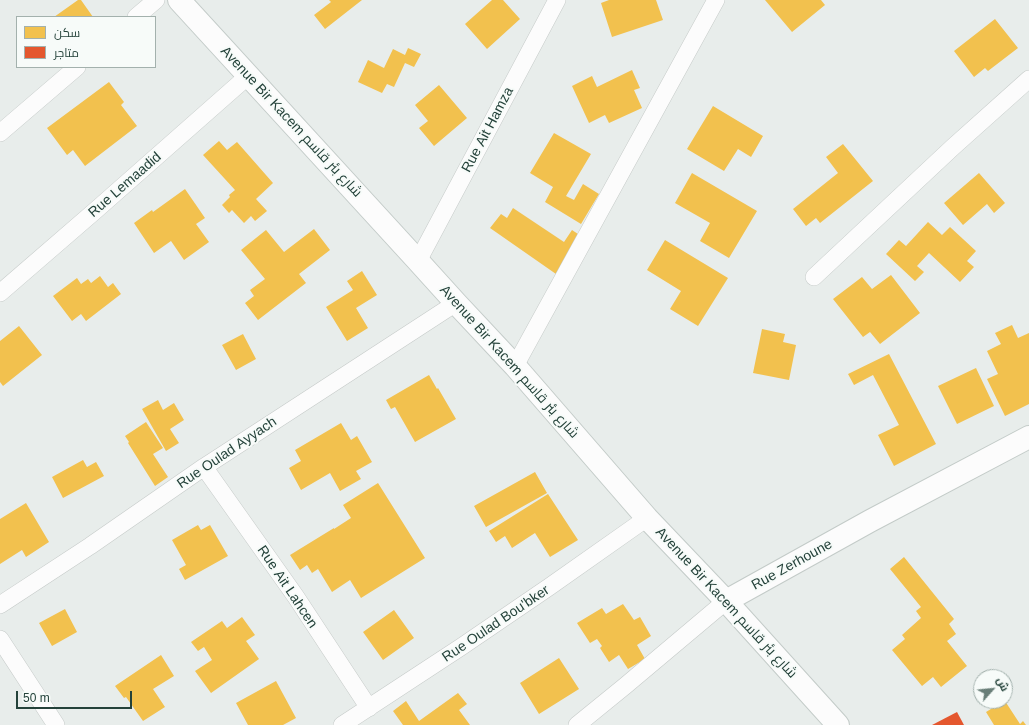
<!DOCTYPE html>
<meta charset="utf-8">
<style>
body{margin:0}
#map{position:relative;width:1029px;height:725px;overflow:hidden;background:#e8edeb;font-family:Arial,Cairo,sans-serif}
canvas{display:block}
.legend{position:absolute;left:16px;top:16px;width:140px;height:52px;box-sizing:border-box;background:#f7fbf9;border:1px solid #a3b1ad;margin:0;padding:5px 7px;list-style:none;font-size:12px;color:#24423a}
.legend li{display:flex;align-items:center;gap:8px;height:20px}
.legend b{width:20px;border:1px solid #a3b1ad}
.north{position:absolute;left:973px;top:669px;width:40px;height:40px;box-sizing:border-box;background:#f7fbf9;border:1px solid #a3b1ad;border-radius:50%;rotate:63deg;font-size:11px;font-weight:700;line-height:16px;text-align:center;color:#24423a}
.north::after{content:'';display:block;margin:auto;width:14px;height:18px;background:#697e78;clip-path:polygon(50% 0,100% 100%,50% 72%,0 100%)}
.scale{position:absolute;left:16px;top:691px;width:116px;height:18px;box-sizing:border-box;border:2px solid #24423a;border-top:0;padding-left:5px;font-size:12px;line-height:14px;white-space:nowrap;color:#24423a;-webkit-text-stroke:3px #f7fbf9;paint-order:stroke}
</style>
<div id="map">
<canvas width="1029" height="725"></canvas>
<ul class="legend">
<li><b style="height:11px;background:#f2c14e"></b>سكن</li>
<li><b style="height:11px;background:#e4572e"></b>متاجر</li>
</ul>
<div class="north">ش</div>
<div class="scale">50 m</div>
</div>
<script>
const ctx = document.querySelector('canvas').getContext('2d');
ctx.lineJoin = 'round';
function paint(path, color) {
  ctx.fillStyle = color;
  ctx.fill(path, 'evenodd');
}
function strokePath(path, color, width, dash) {
  ctx.strokeStyle = color;
  ctx.lineWidth = width;
  ctx.lineCap = dash ? 'butt' : 'round';
  ctx.setLineDash(dash || []);
  ctx.stroke(path);
}
function write(font, color, halo, rows, align = 'center') {
  ctx.font = font + ' Arial,Cairo,sans-serif';
  ctx.lineWidth = 4;
  ctx.setLineDash([]);
  ctx.textBaseline = 'middle';
  ctx.strokeStyle = halo;
  ctx.fillStyle = color;
  for (const [text, x, y, turn = 0] of rows) {
    ctx.save();
    ctx.translate(x, y);
    ctx.rotate((+turn || 0) * Math.PI / 180);
    ctx.textAlign = isNaN(turn) ? turn : align;
    if (halo) ctx.strokeText(text, 0, 0);
    ctx.fillText(text, 0, 0);
    ctx.restore();
  }
}
const homes = new Path2D(`
 M78,0H81L93,17H54Z
 M329,0H362L325,29L314,15L331,2Z
 M492,0H503L520,19L487,49L465,24Z
 M609,0H656L663,20L612,37L601,3Z
 M765,0H821L825,5L792,32Z
 M995,19L1018,48L988,71L985,68L974,77L954,51Z
 M408,48L421,54L414,67L405,63L394,87L387,84L382,93L358,82L368,60L384,68L393,49L405,55Z
 M632,70L640,88L634,90L642,108L609,123L605,115L589,123L572,86L592,76L597,87Z
 M109,82L124,102L121,105L137,126L85,166L73,150L67,155L47,128Z
 M439,85L467,118L434,146L419,128L428,121L415,105Z
 M713,106L763,136L751,157L738,149L724,171L687,149Z
 M554,133L591,154L566,196L574,200L583,184L599,194L581,224L545,202L553,187L530,173Z
 M219,141L227,150L237,142L273,183L256,199L267,211L255,221L251,216L244,223L232,210L229,213L222,205L230,197L229,195L235,190L203,155Z
 M843,144L873,181L820,223L816,218L806,226L793,209L838,173L826,157Z
 M692,173L757,211L729,258L700,241L710,223L675,203Z
 M979,173L1005,203L994,213L987,204L963,225L944,203Z
 M185,189L205,218L196,224L209,242L184,260L171,241L154,253L134,223L152,210L153,212Z
 M513,208L564,242L572,230L581,236L556,274L490,228L501,214L507,218Z
 M928,222L942,235L950,227L976,251L967,261L974,267L960,282L929,253L917,266L924,272L915,281L886,254L899,240L906,246Z
 M314,229L330,250L299,274L306,283L258,320L245,303L254,296L250,290L265,279L241,250L266,230L284,252Z
 M665,240L728,278L698,326L670,309L681,291L647,270Z
 M362,271L377,295L356,308L368,328L347,341L326,307L353,290L347,281Z
 M891,275L920,313L880,344L870,332L863,337L833,299L862,277L872,289Z
 M100,276L108,287L113,283L121,294L86,321L81,314L72,321L53,296L77,278L81,284L88,279L91,283Z
 M1012,325L1018,338L1029,333V404L1005,416L987,379L998,374L987,351L1001,344L995,333Z
 M19,326L42,355L3,386L0,382V341Z
 M762,329L785,334L783,342L796,345L789,380L753,373Z
 M243,334L256,359L236,370L222,345Z
 M889,354L936,444L894,466L878,435L899,425L873,375L854,385L848,374Z
 M976,368L994,406L957,424L938,386Z
 M429,375L437,389L438,388L456,419L415,442L395,407L391,409L386,400Z
 M158,400L163,410L174,403L184,420L170,429L179,443L166,451L142,409Z
 M146,422L163,448L153,454L168,477L155,486L128,443L129,442L125,436Z
 M341,423L351,440L357,436L372,462L356,471L361,479L340,491L330,473L301,490L289,468L301,461L295,450Z
 M83,460L87,467L96,462L104,476L63,498L52,477Z
 M535,472L547,493L486,527L474,506Z
 M378,483L425,558L361,598L350,580L332,592L318,569L312,573L307,565L300,570L290,555L334,528V529L351,518L343,505Z
 M548,494L578,540L550,557L535,533L512,548L505,536L496,542L489,531Z
 M26,503L49,542L26,557L22,550L0,564V519Z
 M198,525L201,530L210,525L228,556L185,580L179,569L186,565L172,540Z
 M904,557L954,619L949,624L956,634L947,641L967,666L941,687L933,677L922,686L892,650L905,639L902,635L921,618L916,611L921,607L890,569Z
 M623,604L634,620L640,617L651,636L637,645L645,659L628,669L619,655L609,662L600,648L602,646L597,639L590,643L577,623L602,608L606,614Z
 M65,609L77,632L52,646L39,623Z
 M394,610L414,638L383,660L363,632Z
 M242,617L255,635L246,641L259,659L211,693L195,671L212,660L204,647L198,651L191,642L222,621L227,628Z
 M161,655L174,676L153,689L165,707L143,721L126,697L124,698L115,686Z
 M559,658L579,689L539,714L520,683Z
 M276,681L296,718L283,725H248L236,703Z
 M458,693L467,704L459,710L470,725H403L393,711L406,701L419,721Z
 M1004,701H1005L1020,724L1023,721L1026,725H994L986,712Z`);
const shops = new Path2D(`
 M957,712L964,725H932Z`);
const street = new Path2D(`
 M136,17L156,0
 M0,133L77,67
 M418,261L557,0
 M814,277L953,147L1029,79
 M0,293L96,210L248,76
 M515,366L716,0
 M204,467L296,597L369,708
 M0,605L90,546L204,467L456,303
 M0,639L56,725
 M342,725L461,647L549,587L647,518
 M577,725L625,686L726,601`);
const secondary = new Path2D(`
 M179,0L418,261L456,303L515,366L647,518L726,601L838,725
 M726,601L870,521L1029,437`);
const streetNames = [
 ["Avenue Bir Kacem شارع بئر قاسم",291,122,47],
 ["Rue Ait Hamza",488,130,-62],
 ["Rue Lemaadid",125,185,-41],
 ["Avenue Bir Kacem شارع بئر قاسم",509,362,48],
 ["Rue Oulad Ayyach",227,453,-34],
 ["Rue Zerhoune",792,565,-29],
 ["Rue Ait Lahcen",287,587,56],
 ["Avenue Bir Kacem شارع بئر قاسم",726,603,47],
 ["Rue Oulad Bou'bker",496,624,-34]
];
paint(homes, '#f2c14e');
paint(shops, '#e4572e');
strokePath(street, '#c5cac8', 18);
strokePath(secondary, '#c3cbc8', 24);
strokePath(street, '#fcfcfc', 17);
strokePath(secondary, '#fcfcfc', 22);
write('14px', '#24423a', '#f7fbf9', streetNames);
</script>
